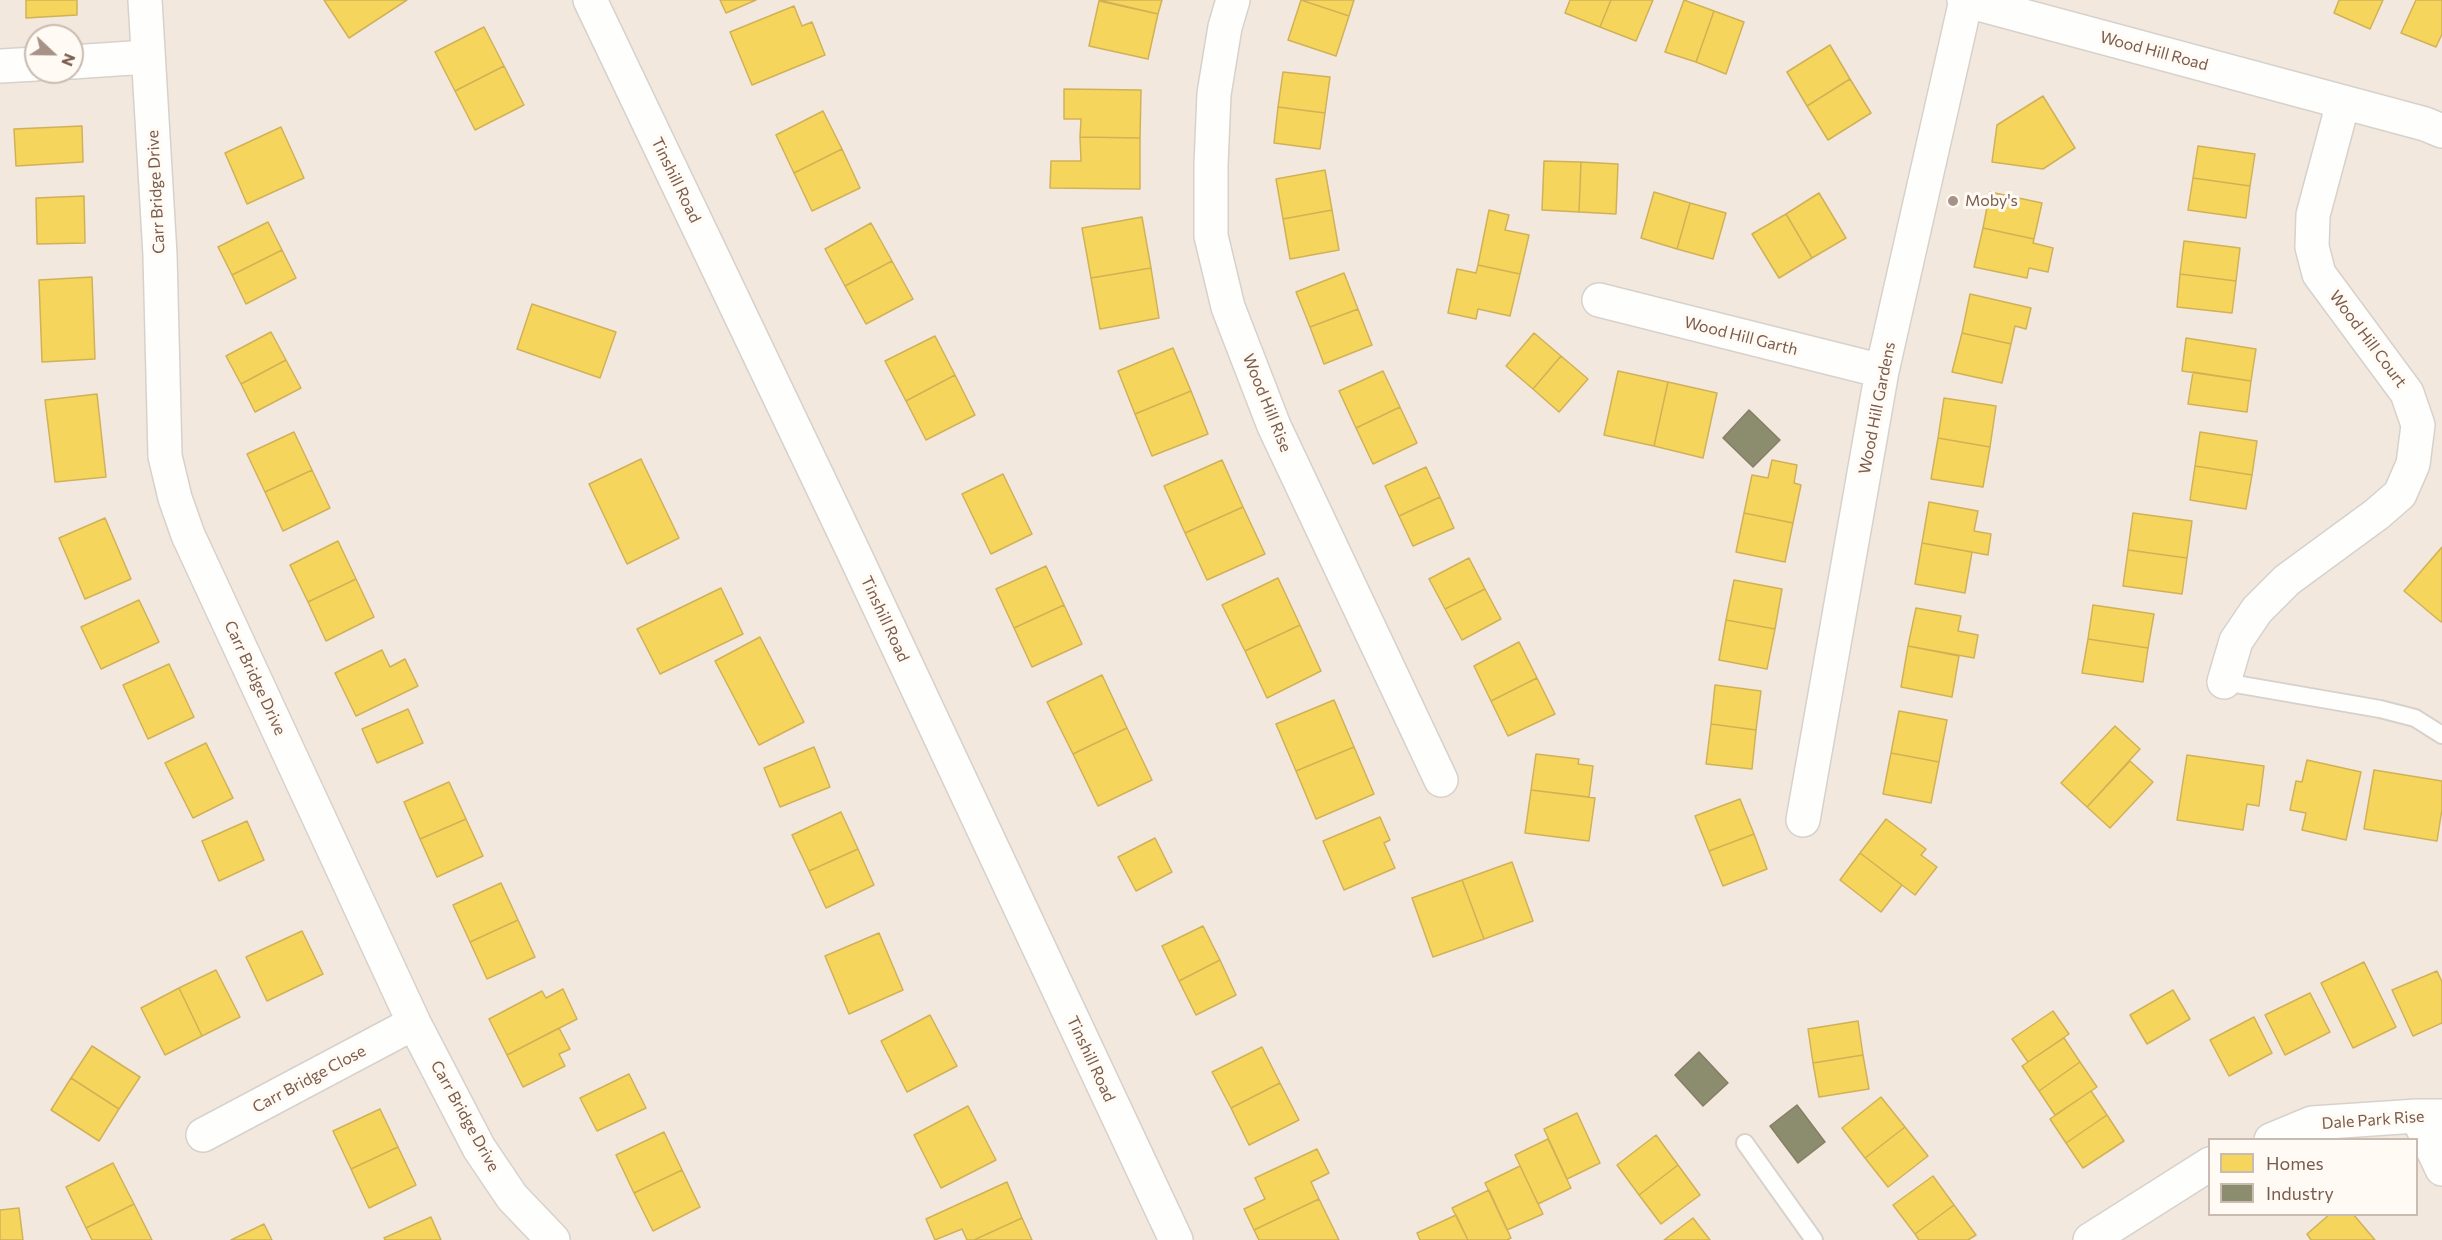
<!DOCTYPE html>
<style>
body{margin:0}
#map{position:relative;width:2442px;height:1240px;overflow:hidden;background:#f9f5f0;font-family:Commissioner,sans-serif}
canvas{display:block}
.legend{position:absolute;left:2208px;top:1138px;width:210px;height:78px;box-sizing:border-box;background:#fffaf3;border:2px solid #cabbb1;margin:0;padding:8px 10px;list-style:none;font-size:18px;color:#7a5c4d}
.legend li{display:flex;align-items:center;gap:12px;height:30px}
.legend b{width:30px;border:2px solid #cabbb1}
.north{position:absolute;left:24px;top:24px;width:60px;height:60px;box-sizing:border-box;background:#fffaf3;border:2px solid #cabbb1;border-radius:50%;rotate:112deg;font-size:16px;font-weight:700;line-height:24px;text-align:center;color:#7a5c4d}
.north::after{content:'';display:block;margin:auto;width:21px;height:27px;background:#a69286;clip-path:polygon(50% 0,100% 100%,50% 72%,0 100%)}
</style>
<div id="map">
<canvas width="2442" height="1240"></canvas>
<ul class="legend">
<li><b style="height:16px;background:#f6d55c"></b>Homes</li>
<li><b style="height:16px;background:#8c8c6e"></b>Industry</li>
</ul>
<div class="north">N</div>
</div>
<script>
const ctx = document.querySelector('canvas').getContext('2d');
ctx.lineJoin = 'round';
function paint(path, color) {
  ctx.fillStyle = color;
  ctx.fill(path, 'evenodd');
}
function strokePath(path, color, width, dash) {
  ctx.strokeStyle = color;
  ctx.lineWidth = width;
  ctx.lineCap = dash ? 'butt' : 'round';
  ctx.setLineDash(dash || []);
  ctx.stroke(path);
}
function write(font, color, halo, rows, align = 'center') {
  ctx.font = font + ' Commissioner,sans-serif';
  ctx.lineWidth = 6;
  ctx.setLineDash([]);
  ctx.textBaseline = 'middle';
  ctx.strokeStyle = halo;
  ctx.fillStyle = color;
  for (const [text, x, y, turn = 0] of rows) {
    ctx.save();
    ctx.translate(x, y);
    ctx.rotate((+turn || 0) * Math.PI / 180);
    ctx.textAlign = isNaN(turn) ? turn : align;
    if (halo) ctx.strokeText(text, 0, 0);
    ctx.fillText(text, 0, 0);
    ctx.restore();
  }
}
const residential = new Path2D(`
 M0,0H2442V1240H0ZM36,36H72V72H36ZM2210,1140H2416V1214H2210Z`);
const homes = new Path2D(`
 M26,0H77V15L26,18Z
 M324,0H407L349,38Z
 M720,0H756L726,13Z
 M1099,0H1162L1158,14Z
 M1301,0H1354L1349,16Z
 M1301,0L1349,16L1336,56L1288,40Z
 M1570,0H1611L1600,27L1565,13Z
 M1611,0H1653L1636,41L1600,27Z
 M1684,0L1714,11L1696,62L1665,52Z
 M2339,0H2383L2370,29L2334,13Z
 M2416,0H2442V34L2436,47L2401,33Z
 M1099,1L1158,14L1148,59L1089,46Z
 M794,6L802,26L812,22L825,55L752,85L730,32Z
 M1714,11L1744,22L1726,74L1696,62Z
 M484,27L504,66L455,91L435,52Z
 M1830,45L1850,79L1807,106L1787,72Z
 M504,66L524,105L475,130L455,91Z
 M1283,72L1330,77L1325,113L1278,107Z
 M1850,79L1871,113L1828,140L1807,106Z
 M1064,89L1141,90L1140,138L1080,137L1081,119H1064Z
 M2043,96L2075,148L2043,169L1992,162L1997,125Z
 M1278,107L1325,113L1320,149L1274,143Z
 M823,111L842,149L794,173L776,135Z
 M82,126L83,162L16,166L14,129Z
 M281,127L304,178L247,204L225,153Z
 M1080,137L1140,138V189L1050,188L1051,161H1081Z
 M2198,146L2255,154L2250,186L2193,178Z
 M842,149L860,188L812,211L794,173Z
 M1544,161L1581,162L1579,212L1542,210Z
 M1581,162L1618,164L1616,214L1579,212Z
 M1325,170L1332,210L1283,219L1276,179Z
 M2193,178L2250,186L2246,218L2188,210Z
 M1654,192L1690,203L1677,249L1641,238Z
 M1990,192L2042,203L2034,239L1983,228Z
 M1819,193L1846,238L1812,258L1786,214Z
 M84,196L85,243L37,244L36,198Z
 M1690,203L1726,213L1713,259L1677,249Z
 M1332,210L1339,250L1290,259L1283,219Z
 M1489,210L1509,215L1505,230L1529,235L1520,274L1478,265Z
 M1786,214L1812,258L1779,278L1752,234Z
 M1142,217L1151,268L1091,278L1082,228Z
 M268,222L282,250L232,275L218,247Z
 M871,223L892,261L845,286L825,249Z
 M1983,228L2034,239L2033,243L2053,248L2048,272L2029,268L2027,278L1974,267Z
 M2184,241L2240,248L2236,281L2180,274Z
 M282,250L296,278L246,304L232,275Z
 M892,261L913,299L866,324L845,286Z
 M1478,265L1520,274L1510,316L1478,309L1476,319L1448,313L1457,269L1476,273Z
 M1151,268L1159,318L1100,329L1091,278Z
 M1344,273L1358,309L1310,327L1296,292Z
 M2180,274L2236,281L2232,313L2177,307Z
 M92,277L95,359L42,362L39,280Z
 M1970,294L2031,308L2026,329L2015,326L2011,344L1962,333Z
 M532,304L616,332L600,378L517,349Z
 M1358,309L1372,345L1324,364L1310,327Z
 M271,332L286,360L241,384L226,356Z
 M1534,333L1561,356L1533,389L1506,366Z
 M1962,333L2011,344L2002,383L1952,372Z
 M935,336L955,375L906,401L885,361Z
 M2186,338L2256,349L2251,381L2182,371Z
 M1173,348L1191,391L1135,414L1118,371Z
 M1561,356L1588,379L1559,412L1533,389Z
 M286,360L301,388L255,412L241,384Z
 M1383,371L1400,407L1356,428L1339,391Z
 M1618,371L1668,382L1654,446L1604,435Z
 M2193,372L2251,381L2247,412L2188,404Z
 M955,375L975,415L926,440L906,401Z
 M1668,382L1717,393L1703,458L1654,446Z
 M1191,391L1208,434L1152,456L1135,414Z
 M97,394L106,477L55,482L45,400Z
 M1944,398L1996,406L1990,447L1938,438Z
 M1400,407L1417,443L1373,464L1356,428Z
 M294,432L312,470L265,492L247,454Z
 M2200,432L2257,441L2252,475L2195,466Z
 M1938,438L1990,447L1983,487L1931,479Z
 M641,459L679,538L627,564L589,484Z
 M1222,460L1243,507L1185,533L1164,486Z
 M1772,460L1797,465L1794,483L1801,485L1793,523L1744,513L1752,475L1768,478Z
 M2195,466L2252,475L2246,509L2190,500Z
 M1426,467L1440,497L1399,516L1385,486Z
 M312,470L330,508L283,531L265,492Z
 M1003,474L1032,534L991,554L962,494Z
 M1440,497L1454,528L1413,546L1399,516Z
 M1929,502L1978,511L1974,531L1991,534L1988,555L1922,543Z
 M1243,507L1265,554L1207,580L1185,533Z
 M1744,513L1793,523L1785,562L1736,552Z
 M2133,513L2192,521L2187,558L2128,550Z
 M105,518L131,579L85,599L59,538Z
 M338,541L356,579L308,602L290,565Z
 M1922,543L1972,552L1965,593L1915,584Z
 M2442,547V621L2441,622L2404,591Z
 M2128,550L2187,558L2182,594L2123,586Z
 M1469,558L1485,589L1445,609L1429,579Z
 M1046,566L1064,605L1014,628L996,589Z
 M1278,578L1300,625L1245,651L1222,605Z
 M356,579L374,617L326,641L308,602Z
 M1734,580L1782,589L1775,629L1726,620Z
 M721,588L743,634L660,674L637,629Z
 M1485,589L1501,619L1462,640L1445,609Z
 M139,600L159,642L101,669L81,627Z
 M1064,605L1082,644L1032,667L1014,628Z
 M2093,605L2154,614L2148,648L2088,639Z
 M1916,608L1961,616L1958,631L1978,635L1974,658L1908,646Z
 M1726,620L1775,629L1767,669L1719,660Z
 M1300,625L1321,671L1267,698L1245,651Z
 M760,637L804,722L759,745L715,661Z
 M2088,639L2148,648L2143,682L2082,673Z
 M1519,642L1537,678L1491,701L1474,666Z
 M1908,646L1959,656L1952,697L1901,687Z
 M382,650L390,667L405,659L418,686L356,716L335,673Z
 M169,664L194,717L148,739L123,685Z
 M1102,675L1127,728L1073,754L1047,702Z
 M1537,678L1555,714L1508,736L1491,701Z
 M1715,685L1761,691L1756,730L1711,724Z
 M1334,700L1354,747L1296,771L1276,724Z
 M408,709L423,743L377,763L362,729Z
 M1899,711L1947,720L1939,762L1891,753Z
 M1711,724L1756,730L1752,769L1706,764Z
 M2115,726L2140,749L2087,807L2061,783Z
 M1127,728L1152,780L1098,806L1073,754Z
 M206,743L233,798L193,818L165,763Z
 M814,747L830,787L780,807L764,768Z
 M1354,747L1374,794L1316,819L1296,771Z
 M1891,753L1939,762L1931,803L1883,794Z
 M1536,754L1579,759L1578,764L1593,766L1589,797L1531,790Z
 M2187,755L2264,766L2259,806L2247,804L2243,830L2177,820Z
 M2307,760L2361,772L2346,840L2302,830L2306,813L2290,810L2296,781L2302,782Z
 M2130,761L2153,782L2110,828L2087,807Z
 M2374,770L2442,781V809L2437,841L2364,829Z
 M449,782L466,819L420,839L404,802Z
 M1531,790L1595,798L1589,841L1525,833Z
 M1740,799L1754,834L1709,851L1695,816Z
 M841,812L858,849L809,871L792,835Z
 M1380,817L1390,840L1384,843L1395,868L1344,890L1323,841Z
 M466,819L483,856L437,877L420,839Z
 M1886,819L1926,849L1921,855L1937,867L1915,895L1860,853Z
 M247,821L264,860L219,881L202,841Z
 M1754,834L1767,869L1723,886L1709,851Z
 M1155,838L1172,872L1136,891L1118,857Z
 M858,849L874,885L826,908L809,871Z
 M1860,853L1902,885L1881,912L1840,880Z
 M1512,862L1533,921L1484,939L1462,880Z
 M1462,880L1484,939L1433,957L1412,898Z
 M501,883L518,920L470,942L453,905Z
 M518,920L535,957L487,979L470,942Z
 M1203,926L1220,960L1179,981L1162,946Z
 M302,931L323,974L267,1001L246,957Z
 M879,933L903,990L849,1014L825,956Z
 M1220,960L1236,995L1196,1015L1179,981Z
 M2364,962L2396,1027L2353,1048L2321,983Z
 M216,970L240,1017L202,1036L179,988Z
 M2437,971L2442,982V1023L2413,1036L2392,990Z
 M179,988L202,1036L165,1055L141,1008Z
 M563,989L577,1019L507,1055L489,1019L542,991L546,998Z
 M2173,990L2190,1019L2147,1044L2130,1015Z
 M2310,993L2330,1032L2285,1055L2265,1015Z
 M2053,1011L2069,1034L2028,1062L2012,1039Z
 M930,1015L957,1066L907,1092L881,1041Z
 M2254,1017L2272,1053L2229,1076L2210,1040Z
 M1858,1021L1863,1055L1813,1063L1808,1029Z
 M559,1028L570,1049L559,1054L565,1066L523,1087L507,1055Z
 M2064,1038L2080,1062L2039,1091L2022,1066Z
 M92,1046L140,1077L119,1109L71,1078Z
 M1262,1047L1280,1083L1231,1108L1212,1072Z
 M1863,1055L1869,1089L1819,1097L1813,1063Z
 M2080,1062L2097,1087L2055,1115L2039,1091Z
 M629,1074L646,1108L597,1131L580,1098Z
 M71,1078L119,1109L99,1141L51,1110Z
 M1280,1083L1299,1120L1249,1145L1231,1108Z
 M2091,1091L2107,1115L2066,1143L2050,1119Z
 M1881,1097L1905,1127L1865,1158L1842,1128Z
 M968,1106L996,1160L941,1188L914,1135Z
 M380,1109L398,1147L351,1169L333,1131Z
 M1577,1113L1600,1163L1567,1179L1544,1129Z
 M2107,1115L2124,1141L2083,1168L2066,1143Z
 M1905,1127L1928,1156L1888,1187L1865,1158Z
 M664,1132L682,1170L634,1193L616,1155Z
 M1656,1135L1678,1165L1639,1195L1617,1165Z
 M1548,1139L1571,1188L1538,1204L1515,1155Z
 M398,1147L416,1185L369,1208L351,1169Z
 M1317,1149L1329,1173L1311,1182L1319,1199L1254,1230L1244,1209L1265,1199L1255,1178Z
 M113,1163L134,1204L86,1228L66,1187Z
 M1678,1165L1700,1195L1661,1224L1639,1195Z
 M1520,1166L1543,1214L1507,1230L1485,1183Z
 M682,1170L700,1207L653,1231L634,1193Z
 M1933,1176L1954,1205L1915,1234L1893,1205Z
 M1007,1182L1022,1218L974,1240H967L962,1229L935,1240L926,1219Z
 M1489,1190L1511,1238L1507,1240H1468L1452,1208Z
 M1319,1199L1339,1240H1259L1254,1230Z
 M134,1204L152,1240H92L86,1228Z
 M1954,1205L1976,1235L1968,1240H1919L1915,1234Z
 M19,1208L23,1240H0V1210Z
 M2330,1214H2353L2375,1240H2311L2307,1234Z
 M1456,1215L1468,1240H1420L1417,1233Z
 M431,1217L441,1240H385L384,1238Z
 M1022,1218L1032,1240H974Z
 M1693,1218L1710,1240H1664Z
 M264,1224L272,1240H231Z`);
const industry = new Path2D(`
 M1749,410L1780,440L1753,467L1723,438Z
 M1699,1052L1728,1083L1703,1106L1675,1075Z
 M1797,1105L1825,1142L1798,1163L1770,1126Z`);
const service = new Path2D(`
 M2224,682L2380,709L2415,718L2442,735
 M1745,1143L1814,1240`);
const minor = new Path2D(`
 M145,0L160,255L165,456L175,498L188,535L414,1023L479,1148L512,1197L553,1240
 M1233,0L1225,27L1214,94L1211,165V236L1228,307L1274,426L1441,780
 M1964,0L2425,124L2442,131
 M72,62L147,57
 M0,66L36,64
 M1599,300L1882,371
 M2224,682L2236,641L2257,610L2287,580L2377,514L2400,494L2413,464L2418,425L2407,393L2319,274L2312,247L2313,215L2343,103
 M1803,820L1882,371L1966,0
 M2417,1116L2442,1169
 M203,1135L414,1023
 M2271,1140L2312,1123L2417,1116H2442
 M2090,1240L2210,1164`);
const tertiary = new Path2D(`
 M590,0L853,551L1176,1240`);
const markers = [
 [1953,201,6,"#a69286"]
];
const streetNames = [
 ["Wood Hill Road",2154,51,15],
 ["Tinshill Road",676,180,64],
 ["Carr Bridge Drive",156,192,-93],
 ["Wood Hill Garth",1741,336,14],
 ["Wood Hill Court",2368,339,53],
 ["Wood Hill Rise",1267,403,68],
 ["Wood Hill Gardens",1877,408,-79],
 ["Tinshill Road",885,619,65],
 ["Carr Bridge Drive",255,678,65],
 ["Tinshill Road",1091,1059,65],
 ["Carr Bridge Close",309,1079,-28],
 ["Carr Bridge Drive",465,1116,61],
 ["Dale Park Rise",2373,1120,-4]
];
const poiNames = [
 ["Moby's",1965,201]
];
paint(residential, '#f2e8de');
paint(homes, '#f6d55c');
strokePath(homes, '#d1b158', 1.5);
paint(industry, '#8c8c6e');
strokePath(industry, '#877e64', 1.5);
strokePath(service, '#d7d1cb', 20);
strokePath(minor, '#d7d1cb', 36);
strokePath(tertiary, '#d7d1cb', 36);
strokePath(service, '#fefefd', 16);
strokePath(minor, '#fefefd', 33);
strokePath(tertiary, '#fefefd', 33);
for (const [x, y, r, color] of markers) {
  const dot = new Path2D();
  dot.arc(x, y, r, 0, 2 * Math.PI);
  ctx.fillStyle = color;
  ctx.fill(dot);
  strokePath(dot, '#fffaf3', 2);
}
write('16px', '#7a5c4d', '#fffaf3', streetNames);
write('16px', '#7a5c4d', '#fffaf3', poiNames, 'left');
</script>
